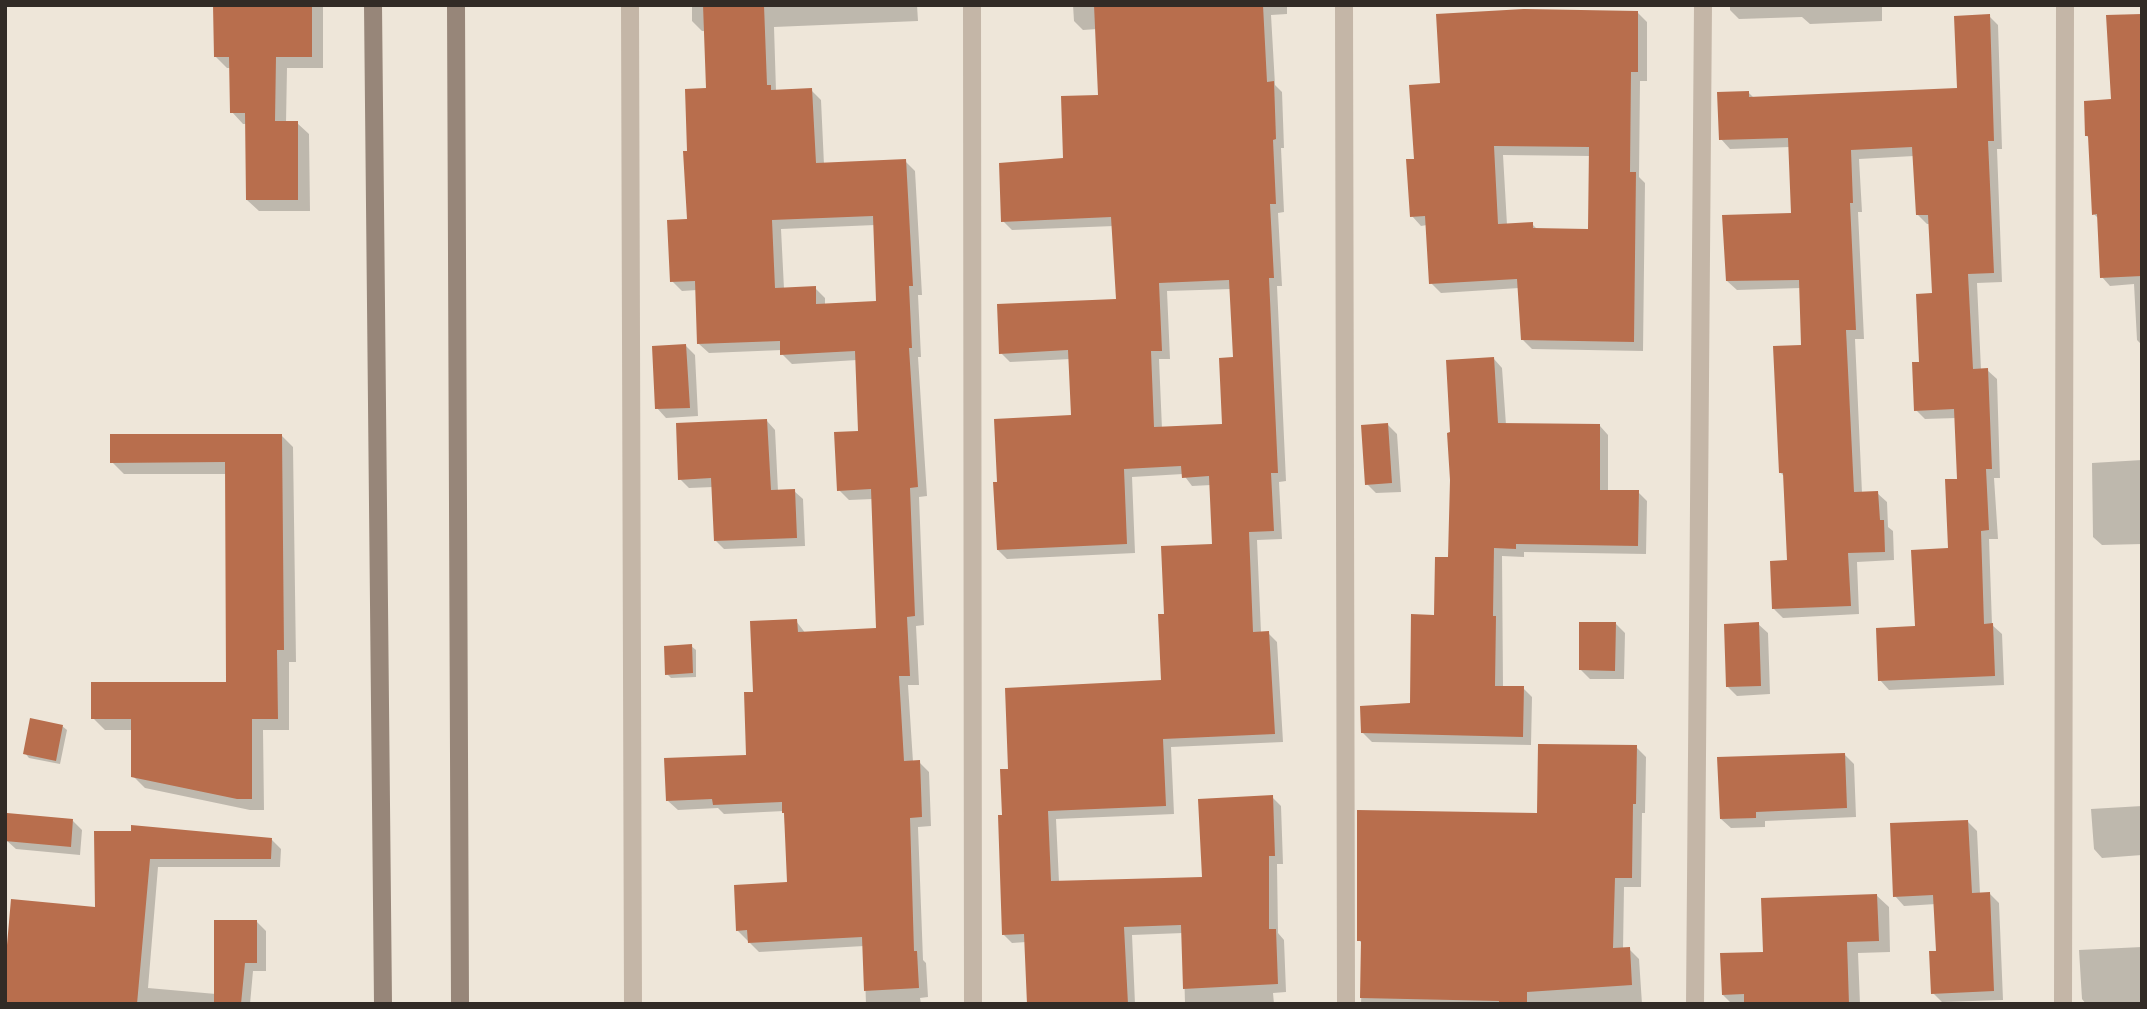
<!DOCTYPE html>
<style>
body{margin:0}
#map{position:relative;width:2147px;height:1009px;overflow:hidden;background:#eee6d9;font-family:"Source Sans 3",sans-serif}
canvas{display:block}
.frame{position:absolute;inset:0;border:7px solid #322b26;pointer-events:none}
</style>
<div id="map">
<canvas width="2147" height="1009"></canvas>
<div class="frame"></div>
</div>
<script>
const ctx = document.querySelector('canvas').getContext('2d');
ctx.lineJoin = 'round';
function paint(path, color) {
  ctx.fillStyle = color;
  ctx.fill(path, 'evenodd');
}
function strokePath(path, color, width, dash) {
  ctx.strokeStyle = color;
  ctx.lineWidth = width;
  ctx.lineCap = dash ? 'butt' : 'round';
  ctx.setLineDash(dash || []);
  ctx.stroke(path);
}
const shadow = new Path2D(`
 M215,5H323V68H287L286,123H297L309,134L310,211H259L247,200V124H243L232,112L231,68H227L215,56Z
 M692,5H917L918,21L774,27L776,91L811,90L821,100L824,165L905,161L915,171L922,295H918L921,357H918L927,496L919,497L924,625L916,626L919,685H908L913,762H919L929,772L931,826L918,827L923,960L926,963L928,997L920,998L921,1004H866L864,946L759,952L737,930L789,884L784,811L724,814L718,808L678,810L668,801L748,756L755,694L796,621L806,634L878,630L873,499L849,500L839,490L859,432L857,360L792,364L782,354V350L709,353L699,344L697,290L682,291L672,281L688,220L689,152L708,90L706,31H702L692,21ZM875,225L878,303L825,306V298L815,288L784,289L781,229Z
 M1073,5H1287V14L1271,15L1275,85L1282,92L1284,148H1281L1284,212L1278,213L1282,286H1277L1286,481L1279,482L1282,539L1257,540L1261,633H1268L1277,642L1283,742L1171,747L1174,814L1056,819L1059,882L1203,879L1272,797L1281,806L1283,864H1277L1278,933L1284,940L1286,992L1273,993L1274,1004H1167L1185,1003L1183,933L1132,935L1135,1004H1034L1026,942L1012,943L1003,934L1004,817L1010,770L1162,682L1166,615L1214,546L1211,485L1192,486L1183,474L1132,477L1135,553L1007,559L998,550L999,483L1073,417L1071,359L1010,362L1001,353L1117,300L1114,226L1012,230L1003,221L1065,160L1100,97L1097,29L1083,30L1074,21ZM1232,289L1235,359L1224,426L1162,429L1159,359H1170L1167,291Z
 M1730,5H1882V21L1810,24L1802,17L1739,19L1730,10Z
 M1638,13L1647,22V81H1640L1639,177L1645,183L1643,351L1532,349L1523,340L1519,288L1441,293L1431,283L1427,225L1421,226L1412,216L1415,160L1442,85ZM1503,155L1591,156L1589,231L1538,230L1532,224L1507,225Z
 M2142,15V345L2137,340L2134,284L2110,286L2102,277L2099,219L2094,214L2090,139L2087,136L2113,101Z
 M1989,16L1998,25L2002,149H1997L2002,282L1977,283L1981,370H1987L1997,379L2000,478H1994L1998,539H1989L1992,625L2002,634L2004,685L1889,690L1880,680L1916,628L1949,550L1959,480L1956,418L1925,419L1916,410L1921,363L1934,295L1931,224H1927L1917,214L1914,156L1859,159L1862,212H1858L1864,339H1855L1862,493H1877L1887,502L1888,527L1893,531L1894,560L1857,562L1859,614L1783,618L1774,609L1789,562L1785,477L1780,472L1803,347L1801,288L1737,290L1727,281L1793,215L1790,147L1730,149L1721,139L1748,92L1754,98L1959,90Z
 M686,346L695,355L698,416L666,418L657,408Z
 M1494,359L1502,368L1506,425L1600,426L1608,435V492H1638L1647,501L1646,554L1524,552V557L1502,556L1503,688H1523L1532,697L1531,745L1372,742L1363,733L1412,705L1450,559L1452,434Z
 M767,421L775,430L778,491H794L803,499L805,546L724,549L716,541L713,487L689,488L680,479Z
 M1388,425L1397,434L1401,492L1376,493L1367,484Z
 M281,435L293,447L296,662H289V730H263L264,810H250L145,788L133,776V730H105L93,718L228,684L227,474H124L112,462Z
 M2142,460V544L2102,545L2093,537L2092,463Z
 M1616,624L1625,633L1624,679H1590L1581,670Z
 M1758,624L1768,633L1770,694L1737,696L1728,687Z
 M691,646L696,650V677L671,678L667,674Z
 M62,726L67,730L60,764L29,758L25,753Z
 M1636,747L1646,757L1645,813H1642L1641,887H1624L1623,950L1629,949L1639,959L1642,1004H1361L1363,945L1359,940Z
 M1844,754L1854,764L1856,817L1765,821V827L1731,828L1721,819Z
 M2142,806V855L2102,858L2094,849L2091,809Z
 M73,821L82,830L80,855L16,849L6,840Z
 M1968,822L1977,831L1980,894H1990L1999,903L2003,1000L1942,1002L1933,993L1938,953L1936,904L1904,906L1895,896Z
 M96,832L272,840L281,849L280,867H158L148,988L216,994L257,922L266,931V971H253L250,1004H5L97,909Z
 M1876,895L1889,907L1890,952L1858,953L1860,1004H1732L1723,995L1765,953Z
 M2142,947V1004H2086L2082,999L2079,950Z`);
const building = new Path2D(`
 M213,5H312V57H276L275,121H298V200H246L245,113H230L229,57H214Z
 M703,5H764L767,85H771V90L812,88L816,163L906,159L913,286H909L912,348H909L918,487L910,488L915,616L907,617L910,676H899L904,761L920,760L922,817L910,818L914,951H917L919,988L864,991L862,937L748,943L747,930L736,931L734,885L787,882L784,813H782V802L713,805L712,799L666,801L664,758L746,755L744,692H753L750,621L797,619L798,632L876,628L871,489L837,491L834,432L858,431L855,351L780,355V341L697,344L695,281L670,282L667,220L687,219L683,151H687L685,89L706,88ZM873,216L876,301L816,304V286L775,288L772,220Z
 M1094,5H1263L1267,82L1274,81L1276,139L1273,140L1276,204H1270L1274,278H1269L1278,473H1271L1274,531L1249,532L1253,632L1269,631L1275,734L1163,739L1166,806L1048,811L1051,881L1202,877L1198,799L1273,795L1275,856H1269V929H1276L1278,984L1183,989L1181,925L1124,927L1128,1004H1027L1024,934L1002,935L998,815H1002L1000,769H1008L1005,688L1161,680L1158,614H1164L1161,546L1212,544L1209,476L1182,478L1181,466L1124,469L1127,544L997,550L993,482H997L994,419L1071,415L1068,350L999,354L997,304L1116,299L1111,217L1001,222L999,163L1063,158L1061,96L1098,95ZM1229,280L1233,357L1219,358L1222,424L1154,427L1151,351H1162L1159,283Z
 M1524,9L1638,11V72H1631L1630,172H1636L1634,342L1521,340L1517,279L1429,284L1425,216L1410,217L1406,159H1414L1409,85L1440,83L1436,14ZM1494,146L1589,147L1588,229L1533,228V222L1498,224Z
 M1990,14L1994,141H1988L1994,273L1968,274L1973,369L1988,368L1992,469H1986L1989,530L1981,531L1984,624L1993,623L1995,676L1878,681L1876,628L1915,626L1911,550L1948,548L1945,479H1957L1954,409L1914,411L1912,362H1919L1916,294L1932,293L1928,215H1916L1912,147L1851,150L1853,203H1850L1856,330H1846L1854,492L1878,491L1880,520H1884L1885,552L1848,553L1851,606L1772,609L1770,561L1787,560L1783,473H1779L1773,346L1801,345L1799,280L1726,281L1722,215L1791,213L1788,138L1719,140L1717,92L1749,91V97L1957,88L1954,16Z
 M2142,14V276L2100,278L2097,214L2092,215L2088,136H2085L2084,101L2111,99L2106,15Z
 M686,344L690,408L655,409L652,346Z
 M1494,357L1498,423L1600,424V490H1639L1638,546L1516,544V549L1494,548L1493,616H1496L1495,686H1524L1523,737L1361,733L1360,706L1410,703L1411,614L1434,615L1435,557H1448L1450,480L1447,433L1450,432L1446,360Z
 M767,419L771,490L795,489L797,538L714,541L711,478L678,480L676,423Z
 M1388,423L1392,483L1365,485L1361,425Z
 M110,434H282L284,650H277L278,719H252V799H237L131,777V719H91V682H226L225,462L110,463Z
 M1579,622H1616L1615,671L1579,670Z
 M1759,622L1761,686L1726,687L1724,624Z
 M692,644L693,673L665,675L664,646Z
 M30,718L63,725L56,761L23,754Z
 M1538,744L1637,745L1636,804H1633L1632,878H1615L1613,948L1630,947L1632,985L1527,992V1004H1499V1001L1360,998L1361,941H1357V810L1537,813Z
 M1845,753L1847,808L1756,812V818L1720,819L1717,757Z
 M7,813L73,819L71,847L5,841Z
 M1968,820L1972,893L1990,892L1994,991L1931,994L1929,951H1936L1933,895L1893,897L1890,823Z
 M131,825L272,838L271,859H150L137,1004H5V968L11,899L95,907L94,831H131Z
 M1877,894L1879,941L1847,942L1849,1004H1744V994L1722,995L1720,953L1763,952L1761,898Z
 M214,920H257V963H245L241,1004H214Z`);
const street = new Path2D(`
 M630,5L633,1004
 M972,5L973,1004
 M1344,5L1346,1004
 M1695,1004L1703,5
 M2063,1004L2065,5`);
const secondary = new Path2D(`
 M373,5L383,1004
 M456,5L460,1004`);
paint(shadow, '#0003');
paint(building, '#b86e4d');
strokePath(street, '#c4b6a7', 18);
strokePath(secondary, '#978679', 18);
</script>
